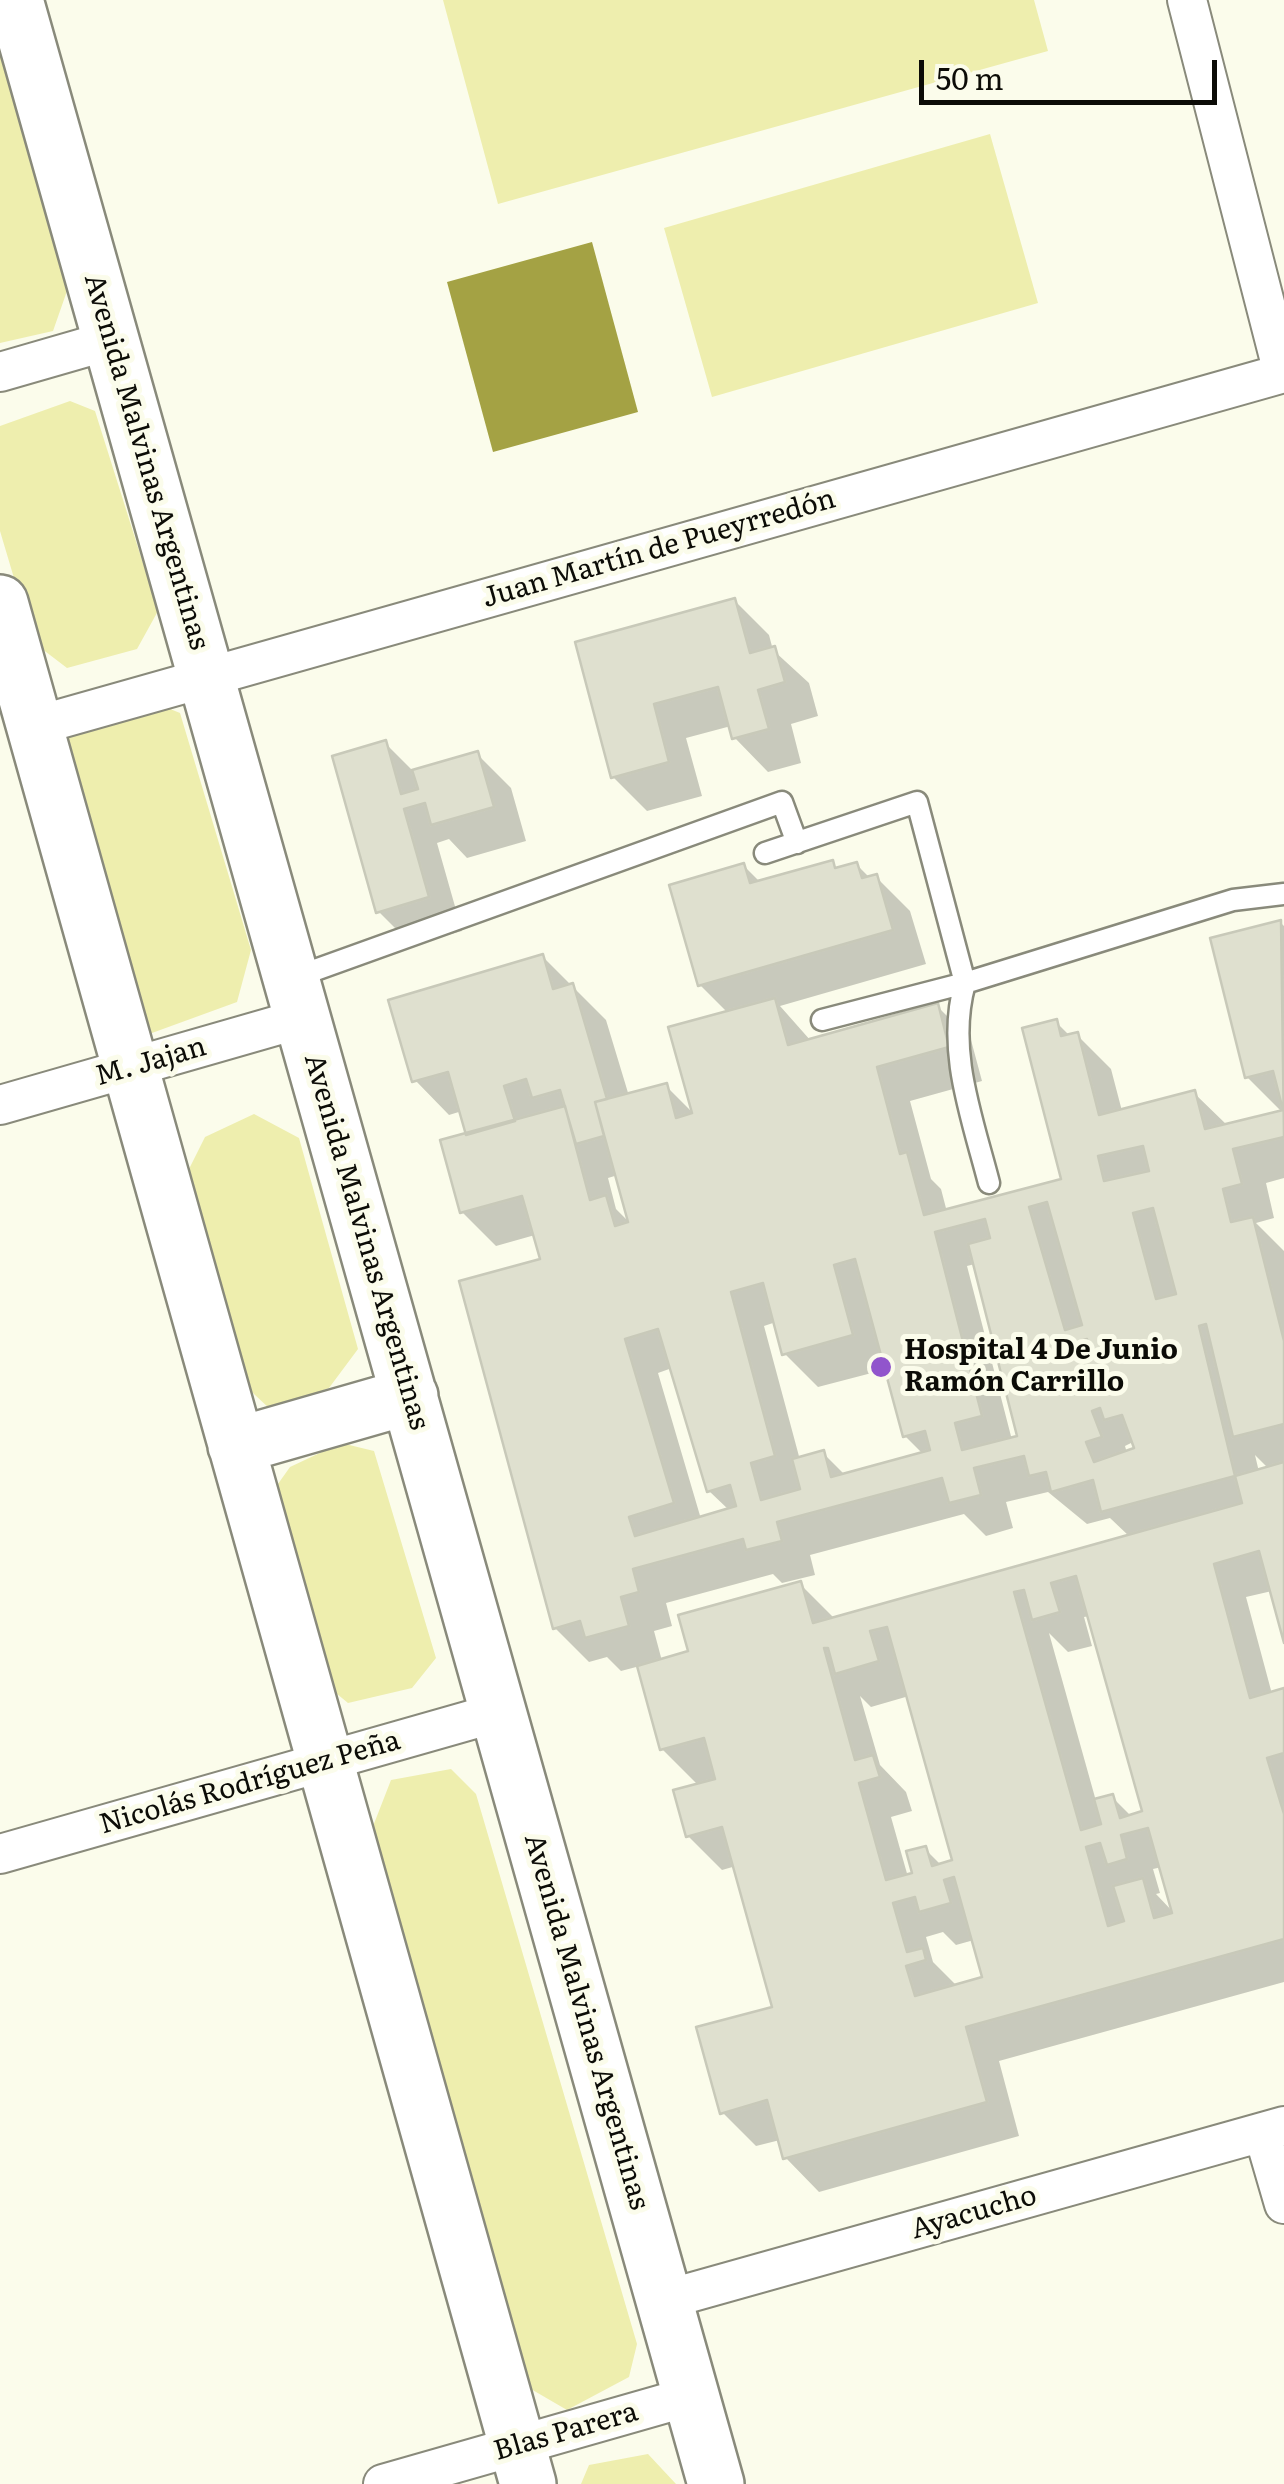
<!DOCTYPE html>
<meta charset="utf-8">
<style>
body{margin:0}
#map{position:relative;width:1284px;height:2484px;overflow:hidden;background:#fbfceb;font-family:Literata,serif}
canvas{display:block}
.scale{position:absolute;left:919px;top:60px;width:298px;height:45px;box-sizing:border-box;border:5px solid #0c0c07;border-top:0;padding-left:12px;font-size:30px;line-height:35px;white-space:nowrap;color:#0c0c07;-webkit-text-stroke:8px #fbfceb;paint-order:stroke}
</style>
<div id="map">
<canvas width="1284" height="2484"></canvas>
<div class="scale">50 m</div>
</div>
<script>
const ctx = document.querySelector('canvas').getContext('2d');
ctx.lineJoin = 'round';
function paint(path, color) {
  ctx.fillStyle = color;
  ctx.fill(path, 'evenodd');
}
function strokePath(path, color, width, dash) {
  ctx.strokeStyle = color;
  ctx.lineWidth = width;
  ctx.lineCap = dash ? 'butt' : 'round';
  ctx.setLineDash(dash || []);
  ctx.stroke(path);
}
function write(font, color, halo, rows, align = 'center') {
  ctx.font = font + ' Literata,serif';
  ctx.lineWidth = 10;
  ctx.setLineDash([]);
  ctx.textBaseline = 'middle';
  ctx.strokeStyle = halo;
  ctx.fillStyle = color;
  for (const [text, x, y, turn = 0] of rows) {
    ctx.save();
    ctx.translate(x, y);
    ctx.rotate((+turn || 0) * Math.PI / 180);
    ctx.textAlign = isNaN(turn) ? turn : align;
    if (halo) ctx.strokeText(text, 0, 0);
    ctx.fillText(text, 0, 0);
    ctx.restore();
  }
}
const green = new Path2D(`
 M443,0H1034L1048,51L498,204Z
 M0,45L67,291L53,331L0,343Z
 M990,134L1038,303L712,397L664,228Z
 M70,401L95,411L158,611L137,649L67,668L33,642L0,531V426Z
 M153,702L180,713L251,950L237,1002L141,1037L56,734Z
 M254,1114L299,1138L358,1349L329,1388L271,1410L237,1378L182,1183L205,1137Z
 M341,1443L374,1451L436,1658L412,1688L348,1703L319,1679L268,1498L290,1467Z
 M451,1769L476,1794L637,2344L629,2377L567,2410L524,2385L370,1834L391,1780Z
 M648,2454L676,2484H581L589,2465Z`);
const water = new Path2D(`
 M592,242L638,412L493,452L447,282Z`);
const shadow = new Path2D(`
 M735,601L769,635L773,650L809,683L818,716L791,724L801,763L768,772L734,737L731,726L686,738L702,796L647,811L613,777L578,644Z
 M385,743L414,772L477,754L511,788L526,841L467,858L449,839L437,843L462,931L412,945L378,911Z
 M832,863L839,870L856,864L870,878L876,877L910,911L926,964L780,1006L811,1041L937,1006L971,1040L982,1081L910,1101L931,1179L941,1189L947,1212L1064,1181L1056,1022L1071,1037L1077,1035L1111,1069L1122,1111L1194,1093L1228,1126L1283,1113L1247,1077L1281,923L1284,926V1178L1266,1183L1274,1218L1256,1223L1284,1251V1634L1272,1591L1246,1597L1272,1694L1284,1692V1982L999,2061L1019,2136L819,2192L785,2157L780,2140L756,2146L722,2112L775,2008L736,1866L722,1870L688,1836L699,1786L662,1749L640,1666L621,1671L607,1657L589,1662L555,1628L543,1261L535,1235L496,1246L462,1212L469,1137L462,1111L449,1115L415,1080L543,957L606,1020L629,1096L666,1086L695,1115L728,1013L700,985L744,866L761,883ZM618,1175L631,1224L616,1209L608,1178ZM975,1264L1020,1438L1012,1440L967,1266ZM776,1322L784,1353L818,1387L887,1369L905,1436L924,1455L846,1476L823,1453L800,1460L764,1326ZM672,1368L709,1491L729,1510L701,1519L658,1373ZM1131,1443L1137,1449L1127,1453L1125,1446ZM1255,1455L1269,1469L1259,1472ZM1048,1492L1087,1524L1110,1518L1130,1537L834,1618L798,1582L691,1653L662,1661L654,1631L672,1626L666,1603L773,1574L782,1583L815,1575L810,1555L964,1514L986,1536L1013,1528L1006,1502ZM1090,1616L1145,1813L1132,1817L1112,1797L1096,1801L1049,1633L1068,1652L1092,1646L1084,1617ZM860,1696L871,1707L909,1696L956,1862L942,1866L925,1849L915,1875L908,1877L891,1817L912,1811L906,1792L880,1765ZM1162,1867L1175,1914L1156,1894L1160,1893L1153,1869ZM943,1932L956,1945L974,1940L985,1979L956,1985L933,1962L926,1937Z`);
const building = new Path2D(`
 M735,598L750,653L775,646L785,682L758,690L769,729L732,739L718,687L654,704L669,762L611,778L575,642Z
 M386,740L401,794L418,789L412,770L478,751L494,807L431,825L425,803L404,809L429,897L376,913L332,756Z
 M833,860L835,868L857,862L862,878L877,874L893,930L698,986L669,885L744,863L750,883Z
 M1281,920L1284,1137L1233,1149L1242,1184L1223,1189L1231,1222L1253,1217L1284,1341V1424L1233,1437L1206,1324L1199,1326L1235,1476L1101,1512L1093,1480L1051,1492L1046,1472L1029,1476L1024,1456L974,1468L981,1495L949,1503L942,1478L777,1522L782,1541L746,1550L743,1539L633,1569L639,1592L621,1597L629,1626L585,1638L580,1621L553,1629L459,1281L540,1259L522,1196L460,1213L440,1140L565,1106L590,1200L606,1195L615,1226L628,1222L595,1102L667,1083L676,1118L692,1113L668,1027L775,998L788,1045L938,1003L949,1047L877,1067L900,1154L907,1152L924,1215L1061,1179L1022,1028L1057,1019L1061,1036L1078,1032L1099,1115L1195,1090L1205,1129L1283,1110L1273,1071L1245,1078L1210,938ZM1143,1146L1149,1171L1104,1181L1098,1156ZM1047,1202L1082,1325L1065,1330L1029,1207ZM1153,1208L1176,1294L1156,1299L1133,1213ZM985,1219L990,1238L968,1244L1017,1436L962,1450L955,1423L982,1416L935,1232ZM855,1259L903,1437L925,1431L930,1450L831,1477L824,1450L792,1459L800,1489L761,1500L751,1463L775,1456L731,1292L763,1283L782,1355L853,1335L834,1265ZM658,1329L707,1492L730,1485L736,1506L635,1536L629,1517L674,1503L625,1339ZM1087,1339L1092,1356L1076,1360L1071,1344ZM1100,1408L1104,1420L1122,1415L1134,1448L1094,1462L1086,1442L1102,1437L1092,1411Z
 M543,954L553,989L573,983L607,1099L595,1102L604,1136L576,1144L560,1090L532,1098L526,1079L504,1086L515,1121L466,1135L448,1072L412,1082L388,1000Z
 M1284,1462V1643L1259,1551L1214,1564L1250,1698L1284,1688V1753L1267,1758L1284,1814V1939L966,2027L987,2102L783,2159L767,2100L720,2114L696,2027L772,2007L722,1827L686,1837L673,1790L715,1779L704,1738L660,1750L637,1666L688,1651L678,1615L801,1581L813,1623L1242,1503L1235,1476ZM1076,1576L1142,1811L1120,1818L1113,1794L1094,1799L1101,1824L1081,1830L1014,1592L1024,1590L1032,1620L1060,1612L1051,1583ZM887,1627L952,1860L932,1866L926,1846L906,1851L912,1873L886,1880L859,1783L880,1777L873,1755L855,1760L824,1648H828L835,1674L879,1661L870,1631ZM1148,1828L1172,1913L1154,1918L1143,1878L1113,1886L1124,1921L1108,1926L1086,1847L1100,1843L1107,1865L1127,1859L1121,1835ZM954,1877L982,1977L915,1996L906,1966L926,1960L923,1948L907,1952L893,1903L915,1897L919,1912L951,1903L944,1880Z`);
const lane = new Path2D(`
 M765,853L917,802L965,983C946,1050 972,1117 989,1183
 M293,978L782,802L797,843
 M822,1020L965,983L1233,900L1284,894`);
const street = new Path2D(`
 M1187,0L1283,373
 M0,372L111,340
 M35,726L1284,373
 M0,1105L303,1018
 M0,1854L499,1712
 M1263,2132L1284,2204
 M664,2300L1284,2126
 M383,2484L691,2396`);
const secondary = new Path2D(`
 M15,0L716,2484
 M0,603L528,2484
 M236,1446L410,1396`);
const markers = [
 [881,1367,12,"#9155cc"]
];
const streetNames = [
 ["Avenida Malvinas Argentinas",146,462,74],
 ["Juan Martín de Pueyrredón",659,549,-16],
 ["M. Jajan",151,1062,-16],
 ["Avenida Malvinas Argentinas",366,1242,74],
 ["Nicolás Rodríguez Peña",250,1783,-16],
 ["Avenida Malvinas Argentinas",586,2022,74],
 ["Ayacucho",974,2213,-16],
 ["Blas Parera",566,2432,-16]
];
const poiNames = [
 ["Hospital 4 De Junio",904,1351],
 ["Ramón Carrillo",904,1383]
];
paint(green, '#eeeeae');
paint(water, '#a4a244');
paint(shadow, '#0003');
paint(building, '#dfe0cf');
strokePath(building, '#c8c9b9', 2.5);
strokePath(lane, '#898a7b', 25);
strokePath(street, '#898a7b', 42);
strokePath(secondary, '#898a7b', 60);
strokePath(lane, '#fff', 20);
strokePath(street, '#fff', 38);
strokePath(secondary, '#fff', 55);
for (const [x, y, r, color] of markers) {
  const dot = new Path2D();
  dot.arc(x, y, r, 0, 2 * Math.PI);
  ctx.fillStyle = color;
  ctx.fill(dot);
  strokePath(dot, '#fbfceb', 4);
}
write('28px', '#0c0c07', '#fbfceb', streetNames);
write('bold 28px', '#0c0c07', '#fbfceb', poiNames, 'left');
</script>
